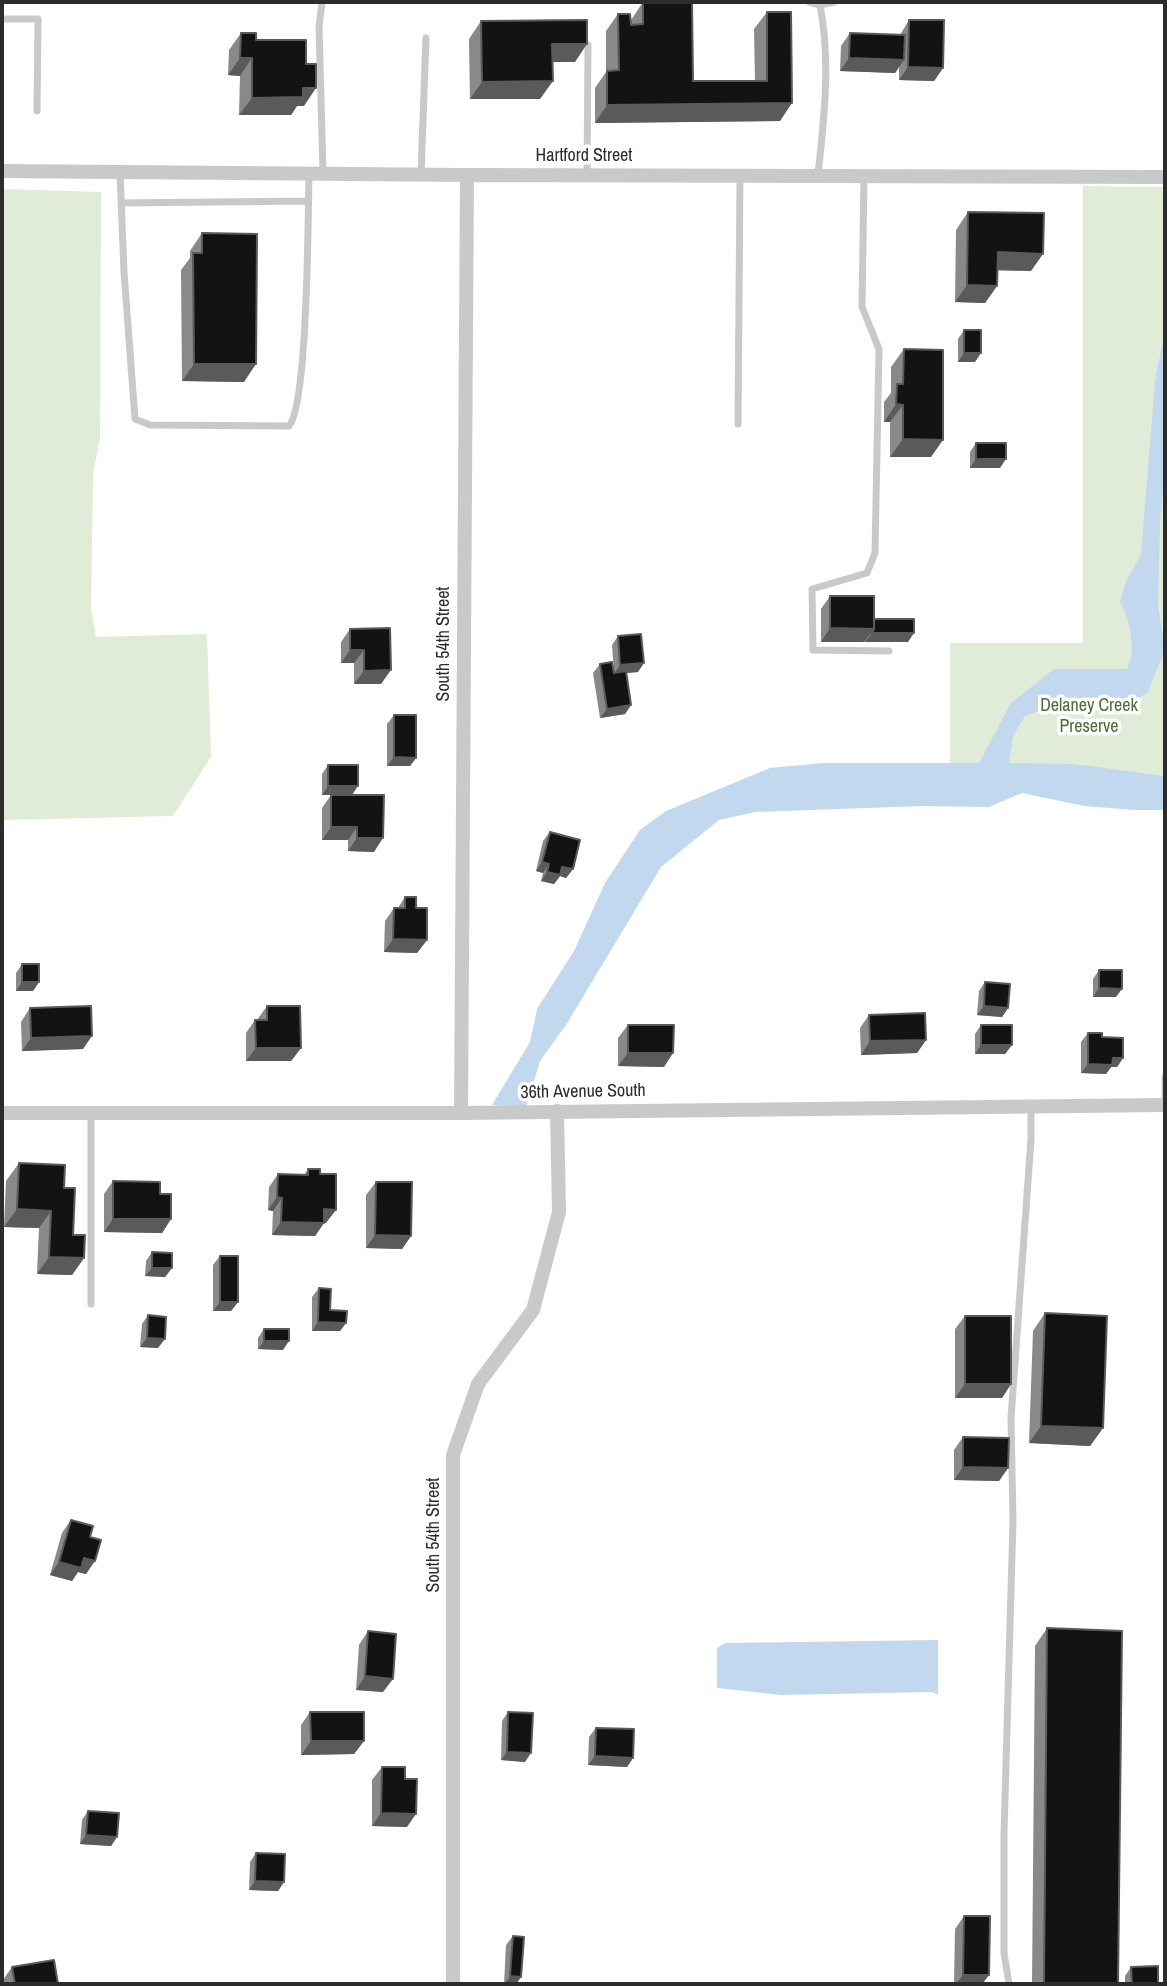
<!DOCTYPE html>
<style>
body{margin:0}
#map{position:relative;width:1167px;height:1986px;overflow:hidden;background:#fff;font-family:"Archivo Narrow",sans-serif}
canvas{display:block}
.frame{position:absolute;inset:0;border:4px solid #2c2c2c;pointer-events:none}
</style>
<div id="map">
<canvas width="1167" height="1986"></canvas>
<div class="frame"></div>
</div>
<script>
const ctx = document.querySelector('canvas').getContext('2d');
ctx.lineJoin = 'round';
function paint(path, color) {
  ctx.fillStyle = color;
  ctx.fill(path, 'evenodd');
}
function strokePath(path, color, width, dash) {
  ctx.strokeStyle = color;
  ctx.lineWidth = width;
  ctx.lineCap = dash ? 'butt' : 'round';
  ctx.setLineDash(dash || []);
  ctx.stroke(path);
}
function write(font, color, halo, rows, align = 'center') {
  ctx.font = font + ' "Archivo Narrow",sans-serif';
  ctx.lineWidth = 7;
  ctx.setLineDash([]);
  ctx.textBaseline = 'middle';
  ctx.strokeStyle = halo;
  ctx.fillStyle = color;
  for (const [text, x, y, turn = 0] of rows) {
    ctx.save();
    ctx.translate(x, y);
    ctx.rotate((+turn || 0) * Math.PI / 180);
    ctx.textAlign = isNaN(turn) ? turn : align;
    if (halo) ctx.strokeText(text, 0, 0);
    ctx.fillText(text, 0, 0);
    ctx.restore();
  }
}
const green = new Path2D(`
 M1083,186L1165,187V791L950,790V643H1083Z
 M2,189L101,192L100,439L93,474L91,609L96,637L207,634L211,757L173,816L4,820L2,293L4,289Z`);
const water = new Path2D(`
 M1165,339V468L1160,522L1158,605L1165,650L1147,693L1126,705L1045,709L1025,716L1013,736L1009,763L1074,764L1165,776V810H1135L1084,806L1022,793L989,807L922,806L755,812L719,820L661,867L566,1025L540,1061L526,1107L492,1105L530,1042L537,1009L574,951L605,883L640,830L666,811L770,768L823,763H979L1011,703L1054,669H1127C1137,648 1130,622 1120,602L1126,581L1141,555L1155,381L1162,346Z
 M938,1640V1695L932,1692L781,1695L717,1688V1648L725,1643Z`);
const lane = new Path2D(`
 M322,2L319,27L323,173
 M809,2L820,5C831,62 824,119 818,175
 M820,2V5L834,2
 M2,19H38L37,111
 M120,172L124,272L135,419L150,425L289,426C308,404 308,214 309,174
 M421,174L426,38
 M587,175L588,45
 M864,177L862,307L879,349L875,553L867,573L812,589L813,650L889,651
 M121,203L308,201
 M738,424L740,176
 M1165,1105V1077
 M91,1113V1304
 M1009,1984L1004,1953V1833L1013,1521L1011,1418L1031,1139V1107`);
const street = new Path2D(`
 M2,171L467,175L1165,177
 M2,1113H461L1165,1105
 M461,1113L467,175
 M453,1984V1455L478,1384L533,1310L559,1212L557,1111`);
const wall = new Path2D(`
 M643,2L693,81H755L754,29L767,12L780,121L595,123V88L606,72V31L618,14L631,20Z
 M909,20L943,68L934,81L899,80V67L895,73L840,71L841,46L850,33L900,35Z
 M481,21L575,62H552L540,99H470L469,39Z
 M241,33L256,40L304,106H297L291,115H239L240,76L228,75L229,50Z
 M968,212L1031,271L997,270V286L985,303L955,302L956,230Z
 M202,233L244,382L182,381L181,270L190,258V251Z
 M964,330L975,362H958V339Z
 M904,349L931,457H890V422H884V402L891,393V367Z
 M976,443L1000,468H970V452Z
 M830,596L874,619L908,642H865V641L864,642H821V609Z
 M390,628L381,684H354V663H341V642L350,629Z
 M618,636L638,672L626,673L631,705L625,714L600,718L593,673L600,664L614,673L612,645Z
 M394,715L416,758L410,766H387V724Z
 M328,765L352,795L374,852L348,851V840H322V808L331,795H322V774Z
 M550,832L573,869L566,878L560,876L554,884L541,881L543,873L536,871L543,841Z
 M405,897L427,940L417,953L384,952L385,921L394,908H398Z
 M22,964L39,982L33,991H16V973Z
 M1099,970L1116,997H1093V979Z
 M985,982L1008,1008L1002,1017L977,1015L979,991Z
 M267,1006L301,1048L291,1061H246V1033L255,1020H257Z
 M30,1008L83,1049L22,1051L21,1022Z
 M869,1015L926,1040L917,1053L861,1055L860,1028Z
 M628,1025L664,1067L618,1066V1038Z
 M981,1025L1012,1045L1005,1054H975V1034Z
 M1088,1033L1102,1037L1123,1058L1117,1067H1111L1106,1074L1081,1073V1042Z
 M19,1163L64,1188L73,1235L84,1258L72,1275L37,1274L39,1228L4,1227L6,1181Z
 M308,1169L320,1174L326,1223H324L315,1236L272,1235L273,1211L268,1210L269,1187L278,1174L304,1175Z
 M113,1181L160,1194L171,1219L162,1233L104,1232V1194Z
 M376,1182L411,1236L402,1249L366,1248V1195Z
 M152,1252L172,1268L165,1277L145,1276L146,1261Z
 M220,1256L238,1302L231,1311H213V1265Z
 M319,1288L330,1310L346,1323L340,1331H312V1297Z
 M1045,1313L1103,1428L1090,1446L1029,1443L1033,1331Z
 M148,1315L158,1348L140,1347L142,1324Z
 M965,1316L1011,1384L1002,1398H955V1329Z
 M264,1329L283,1350L258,1349V1338Z
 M963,1437L1008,1468L999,1481L954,1480V1450Z
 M71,1520L90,1537L86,1574L78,1572L72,1581L50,1575L62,1533Z
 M1047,1628L1118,1984H1032L1035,1646Z
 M368,1631L383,1692L356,1690L359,1645Z
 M310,1712L364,1741L354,1754L301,1755V1725Z
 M508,1712L525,1762L501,1760L502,1721Z
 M596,1728L633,1758L627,1767L588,1765L589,1737Z
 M382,1767L405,1779L407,1827L372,1826V1780Z
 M88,1811L117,1837L111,1846L80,1844L82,1820Z
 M256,1853L284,1882L278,1891L249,1890L250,1862Z
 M964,1916L989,1975L982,1984H954L955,1929Z
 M513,1936L521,1977L516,1984H504L506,1945Z
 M12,1967L58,1984H3V1980Z
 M1131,1967L1158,1984H1125V1976Z`);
const shadedWall = new Path2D(`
 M552,44H587L575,62H540Z
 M240,58H252L240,76L228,75Z
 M849,58L904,60L895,73L840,71Z
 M908,67L943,68L934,81L899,80Z
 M553,81L540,99H470L482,82Z
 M303,88H316L304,106H297L291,115H239L252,98Z
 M792,103L780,121L595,123L607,105Z
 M998,252L1043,254L1031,271L985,270Z
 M967,285L997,286L985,303L955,302Z
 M964,353H981L975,362H958Z
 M194,364H256L244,382L182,381Z
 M896,404L903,405L890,422H884Z
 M903,439L943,440L931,457H890Z
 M976,459H1006L1000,468H970Z
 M830,628L874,629L864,642H821Z
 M872,633H914L908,642H865Z
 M350,650H364L354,663H341Z
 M644,663L638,672L614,674L620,665Z
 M391,670L381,684H354L364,671Z
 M631,705L625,714L600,718L607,709Z
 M394,757L416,758L410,766H387Z
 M328,786H358L352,795H322Z
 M331,827H357L348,840H322Z
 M357,838H383L374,852L348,851Z
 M542,862L549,864L543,873L536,871Z
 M562,867L573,869L566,878L560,876L554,884L541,881L547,872Z
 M393,939L427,940L417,953L384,952Z
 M22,982H39L33,991H16Z
 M1099,988L1122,989L1116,997H1093Z
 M984,1006L1008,1008L1002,1017L977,1015Z
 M92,1036L83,1049L22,1051L31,1038Z
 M926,1040L917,1053L861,1055L870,1041Z
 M981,1045H1012L1005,1054H975Z
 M256,1048H301L291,1061H246Z
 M628,1053H673L664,1067L618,1066Z
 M1113,1058H1123L1117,1067H1111L1106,1074L1081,1073L1088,1064Z
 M277,1197L282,1198L273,1211L268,1210Z
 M17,1209L51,1211L39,1228L4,1227Z
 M324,1209L336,1210L326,1223L315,1222Z
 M113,1219H171L162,1233L104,1232Z
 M281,1222L324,1223L315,1236L272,1235Z
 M375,1235L411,1236L402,1249L366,1248Z
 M49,1257L84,1258L72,1275L37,1274Z
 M152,1268H172L165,1277L145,1276Z
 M220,1302H238L231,1311H213Z
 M318,1322L346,1323L340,1331H312Z
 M147,1338L165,1339L158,1348L140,1347Z
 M264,1341H289L283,1350L258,1349Z
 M965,1384H1011L1002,1398H955Z
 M1041,1426L1103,1428L1090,1446L1029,1443Z
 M963,1467L1008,1468L999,1481L954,1480Z
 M84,1558L95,1561L86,1574L78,1572L72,1581L50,1575L59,1562Z
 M365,1676L393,1679L383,1692L356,1690Z
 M311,1741H364L354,1754L301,1755Z
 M507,1752L531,1753L525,1762L501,1760Z
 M595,1756L633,1758L627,1767L588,1765Z
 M381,1813L416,1814L407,1827L372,1826Z
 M86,1835L117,1837L111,1846L80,1844Z
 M255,1881L284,1882L278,1891L249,1890Z
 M963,1975H989L982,1984H956Z
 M510,1976L521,1977L516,1984H505Z`);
const building = new Path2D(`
 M643,2H692L693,81H767V12H791L792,103L607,105V71L619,70L618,14H630L631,25L643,24Z
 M587,20V44H552L553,81L482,82L481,21Z
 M909,20H944L943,68L908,67Z
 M2,27H3V100H2Z
 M241,33H256V40H306V64H316V88H303V97L252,98V58H240Z
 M850,33L905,35L904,60L849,58Z
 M968,212L1044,213L1043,254L998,252L997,286L967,285Z
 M202,233L257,234L256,364H194L193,253H202Z
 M964,330H981V353H964Z
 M904,349L943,350V440L903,439V405L896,404L897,384H903Z
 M976,443H1006V459H976Z
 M830,596H874V629L830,628Z
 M874,619H914V633H872L874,629Z
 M390,628L391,670L364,671V650H350V629Z
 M641,634L644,663L620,665L618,636Z
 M612,662L614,673L626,671L631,705L607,709L600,664Z
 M394,715H416V758L394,757Z
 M328,765H358V786H328Z
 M331,795H384L383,838H357V827H331Z
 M550,832L580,840L573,869L562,867L560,875L547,872L549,864L542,862Z
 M405,897H416V908H427V940L393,939L394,908H405Z
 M22,964H39V982H22Z
 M1099,970H1122V989L1099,988Z
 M985,982L1010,984L1008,1008L984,1006Z
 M91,1006L92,1036L31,1038L30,1008Z
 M267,1006H300L301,1048H256L255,1020H267Z
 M925,1013L926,1040L870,1041L869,1015Z
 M628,1025H674L673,1053H628Z
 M981,1025H1012V1045H981Z
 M1088,1033H1102V1037L1123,1038V1058H1113L1112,1065L1088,1064Z
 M19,1163L65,1165L64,1188H75L73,1235H85L84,1258L49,1257L51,1211L17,1209Z
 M308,1169H320V1174H336V1210L324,1209V1223L281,1222L282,1198L277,1197L278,1174L308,1175Z
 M113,1181L160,1182V1194H171V1219H113Z
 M376,1182H412L411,1236L375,1235Z
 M152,1252L172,1253V1268H152Z
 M220,1256H238V1302H220Z
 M319,1288L331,1289L330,1310L347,1311L346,1323L318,1322Z
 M1045,1313L1107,1316L1103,1428L1041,1426Z
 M148,1315L166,1317L165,1339L147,1338Z
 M965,1316H1011V1384H965Z
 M264,1329H289V1341H264Z
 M963,1437L1009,1438L1008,1468L963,1467Z
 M71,1520L93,1526L90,1537L101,1540L95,1561L84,1558L81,1568L59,1562Z
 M1047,1628L1122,1631L1118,1984H1044Z
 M368,1631L396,1634L393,1679L365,1676Z
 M310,1712H364V1741H311Z
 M508,1712L533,1713L531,1753L507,1752Z
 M596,1728L634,1729L633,1758L595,1756Z
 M382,1767H405V1779H417L416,1814L381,1813Z
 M88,1811L119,1813L117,1837L86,1835Z
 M256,1853L285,1854L284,1882L255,1881Z
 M964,1916H990L989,1975H963Z
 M513,1936L524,1937L521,1977L510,1976Z
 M54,1960L58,1984H15L12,1967Z
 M1158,1966V1984H1132L1131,1967Z`);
const streetNames = [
 ["Hartford Street",584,156],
 ["South 54th Street",444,644,-90],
 ["36th Avenue South",583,1092,-1],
 ["South 54th Street",434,1535,-90]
];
const parkNames = [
 ["Delaney Creek",1089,706],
 ["Preserve",1089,727]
];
paint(green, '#e0ecd7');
paint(water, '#c1d8ee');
strokePath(lane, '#c9c9c9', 7);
strokePath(street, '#c9c9c9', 14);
paint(wall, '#898989');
paint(shadedWall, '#5a5a5a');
paint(building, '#131313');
strokePath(building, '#5a5a5a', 2);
write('18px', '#2c2c2c', '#fff', streetNames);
write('18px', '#4a6c36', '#fff', parkNames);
</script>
